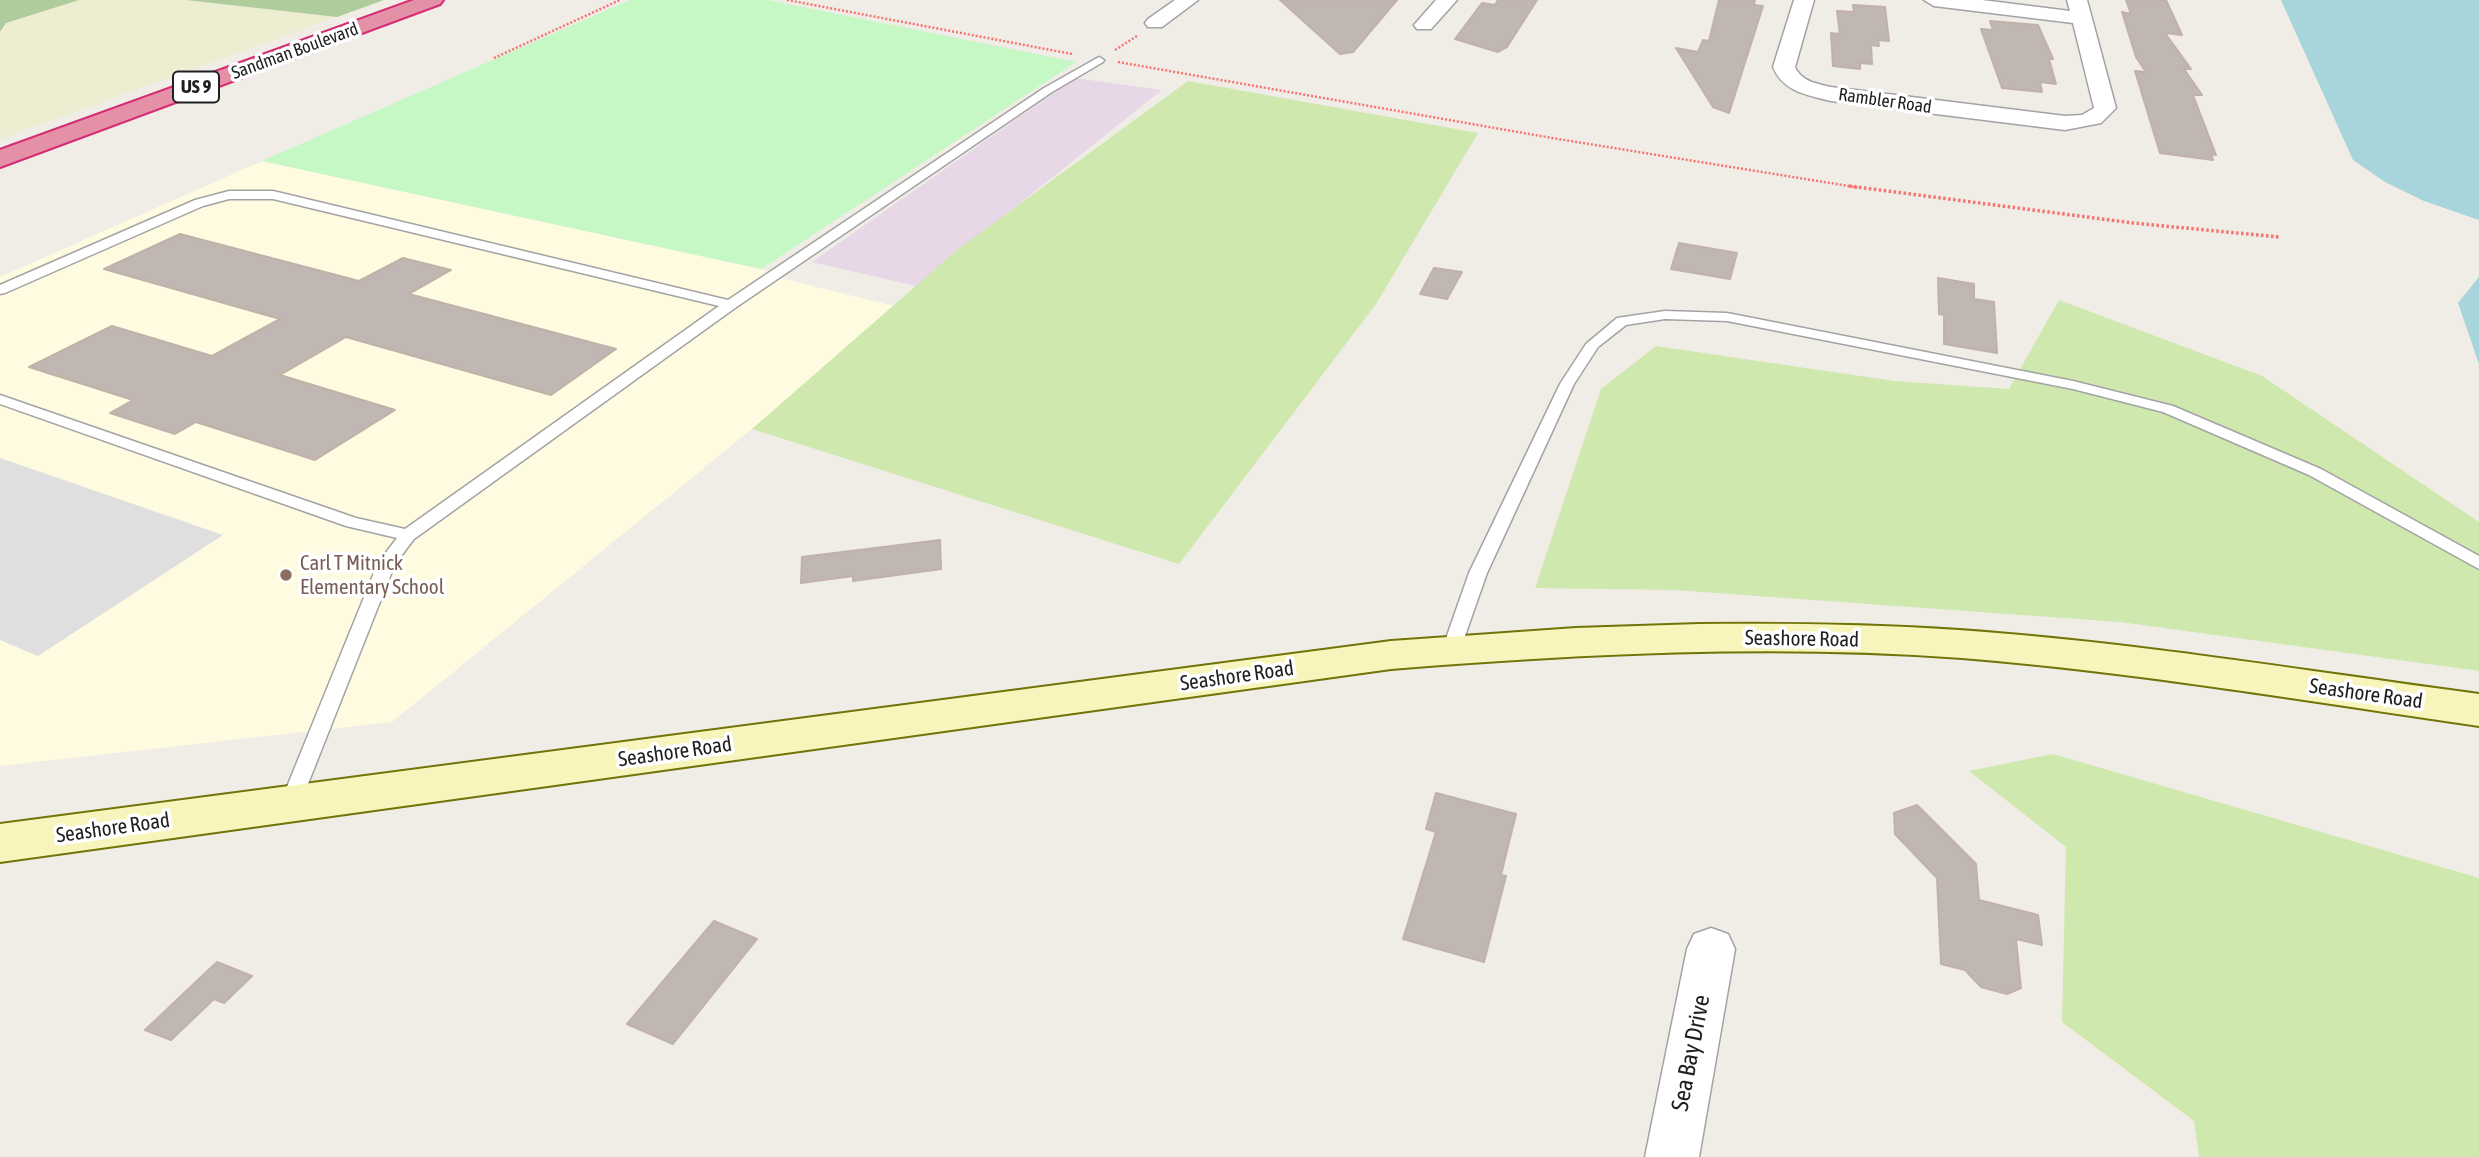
<!DOCTYPE html>
<style>
body{margin:0}
canvas{display:block;background:#f0ece6}
</style>
<canvas width="2479" height="1157"></canvas>
<script>
const ctx = document.querySelector('canvas').getContext('2d');
ctx.lineJoin = 'round';
function paint(path, color) {
  ctx.fillStyle = color;
  ctx.fill(path, 'evenodd');
}
function strokePath(path, color, width, dash) {
  ctx.strokeStyle = color;
  ctx.lineWidth = width;
  ctx.lineCap = dash ? 'butt' : 'round';
  ctx.setLineDash(dash || []);
  ctx.stroke(path);
}
function write(font, color, halo, rows, align = 'center') {
  ctx.font = font + ' "Asap Condensed",sans-serif';
  ctx.lineWidth = 7;
  ctx.setLineDash([]);
  ctx.textBaseline = 'middle';
  ctx.strokeStyle = halo;
  ctx.fillStyle = color;
  for (const [text, x, y, turn = 0] of rows) {
    ctx.save();
    ctx.translate(x, y);
    ctx.rotate((+turn || 0) * Math.PI / 180);
    ctx.textAlign = isNaN(turn) ? turn : align;
    if (halo) ctx.strokeText(text, 0, 0);
    ctx.fillText(text, 0, 0);
    ctx.restore();
  }
}
const industrial = new Path2D(`
 M1075,78L1162,90L916,286L812,262Z`);
const education = new Path2D(`
 M262,161L761,269L788,280L894,306L752,429L392,722L0,766V277Z`);
const farmland = new Path2D(`
 M79,0H186L337,17L0,139V32L6,23Z`);
const grass = new Path2D(`
 M1188,81L1478,133L1376,304L1179,564L752,429L958,249Z
 M2059,300L2262,376L2479,522V671L2120,622L1674,590L1535,588L1601,389L1656,346L1894,381L2009,389Z
 M2053,754L2479,878V1157H2199L2194,1121L2062,1022L2066,847L1969,771Z`);
const forest = new Path2D(`
 M0,0H79L6,23L0,32Z
 M186,0H384L337,17Z`);
const park = new Path2D(`
 M630,0H768L1076,62L761,269L262,161Z`);
const parking = new Path2D(`
 M0,458L223,535L38,656L0,640Z`);
const water = new Path2D(`
 M2281,0H2479V220L2424,201L2385,182L2353,160Z
 M2479,277V364L2458,303Z`);
const building = new Path2D(`
 M1280,0H1397L1353,52L1340,54Z
 M1498,0H1537L1507,47L1498,52L1455,39L1482,3L1495,5Z
 M1719,0H1755L1754,5L1763,6L1729,113L1713,107L1676,48L1698,52L1703,40L1709,41Z
 M2126,0H2166L2182,35L2165,33L2191,69H2184L2202,95H2193L2216,155L2211,154L2213,160L2160,153L2135,71L2146,72L2136,57L2122,12L2131,14Z
 M1853,5L1885,7L1889,41L1878,40L1879,46L1871,45L1872,64L1860,63V69L1833,66L1831,33L1840,34L1837,11L1854,12Z
 M1990,21L2038,25L2053,59H2049L2056,84L2040,82L2042,92L2002,88L1981,29L1993,30Z
 M180,234L359,281L403,258L451,270L409,294L616,349L551,395L346,337L280,375L395,410L315,460L196,422L175,434L110,413L133,400L29,367L112,326L212,356L280,319L104,269Z
 M1679,243L1737,253L1730,279L1671,269Z
 M1434,268L1462,272L1447,299L1420,294Z
 M1938,278L1974,284V299L1994,302L1997,353L1944,344V315L1939,314Z
 M940,540L941,569L853,581V576L801,583L802,557Z
 M1436,793L1516,814L1501,875L1506,876L1484,962L1403,939L1436,832L1426,829Z
 M1917,805L1976,864L1979,900L2038,915L2042,945L2016,939L2021,988L2007,994L1981,987L1965,970L1941,964L1937,878L1895,834L1894,813Z
 M714,921L757,939L673,1044L627,1024Z
 M217,962L252,976L224,1003L214,999L171,1040L145,1030Z`);
const pathFar1 = new Path2D(`
 M787,0L1072,54
 M1115,50L1137,36
 M494,58L620,0
 M1118,62L1552,138L1861,188`);
const path = new Path2D(`
 M1849,186L2133,223L2279,237`);
const lane = new Path2D(`
 M1099,57L1104,60L1103,62L1052,92L735,308L414,539L395,564L300,804L297,810L290,812L283,810L280,804L378,563L397,538L346,526L0,404V395L356,518L405,529L719,306L273,199H229L203,206L5,293L0,294V285L195,200L229,191H273L728,300L1044,88Z
 M1665,311L1727,313L2073,381L2173,406L2321,469L2479,556V569L2309,475L2163,412L2073,389L1727,321L1665,319L1626,325L1598,347L1574,384L1487,573L1460,650L1458,655H1444L1442,650L1469,573L1560,384L1586,344L1617,318Z`);
const street = new Path2D(`
 M1175,0H1198L1162,27H1148L1145,23L1148,19Z
 M1436,0H1457L1431,29H1417L1414,25Z
 M1794,0H1814L1795,67C1801,81 1817,84 1831,87L2065,116L2082,115L2094,108L2073,23L1934,6L1924,0H1982L2070,11L2067,0H2087L2116,108L2101,123L2065,130L1831,101C1808,95 1783,92 1773,67Z
 M1711,928L1728,934L1735,949L1699,1157H1645L1687,949L1694,934Z`);
const secondary = new Path2D(`
 M1699,624C1786,623 1872,624 1959,630C2133,642 2306,671 2479,694V726C2307,701 2135,672 1962,658C1772,644 1581,654 1391,669L0,862V824L1391,641L1576,628Z`);
const highway = new Path2D(`
 M414,0H443L440,4L0,167V150Z`);
const markers = [
 [286,575,7,"#8d6e63"]
];
const farStreetnames = [
 ["Sandman Boulevard",295,51,-20],
 ["Rambler Road",1885,101,8]
];
const shields = [
 [196,87,46]
];
const shieldNames = [
 ["US 9",196,87]
];
const educationNames = [
 ["Carl T Mitnick",300,563],
 ["Elementary School",300,587]
];
const streetNames = [
 ["Seashore Road",1802,639,1],
 ["Seashore Road",1237,676,-8],
 ["Seashore Road",2366,694,8],
 ["Seashore Road",675,752,-8],
 ["Seashore Road",113,828,-8]
];
const nearStreetnames = [
 ["Sea Bay Drive",1691,1053,-79]
];
paint(industrial, '#e8d8e7');
paint(education, '#fefbe1');
paint(farmland, '#ededd2');
paint(grass, '#cfe8ae');
paint(forest, '#afcd9c');
paint(park, '#c5f8c5');
paint(parking, '#dfdfdf');
paint(water, '#a8d4db');
paint(building, '#c0b7b2');
strokePath(building, '#c1b1a9', 2);
strokePath(lane, '#a3a3a3', 3);
strokePath(street, '#a3a3a3', 3);
strokePath(secondary, '#717409', 4);
strokePath(highway, '#d52c74', 4);
strokePath(pathFar1, '#f57472', 2.5, [2, 2]);
strokePath(path, '#f57472', 3.5, [2.5, 2.5]);
paint(lane, '#fff');
paint(street, '#fff');
paint(secondary, '#f7f5bc');
paint(highway, '#e491a7');
for (const [x, y, r, color] of markers) {
  const dot = new Path2D();
  dot.arc(x, y, r, 0, 2 * Math.PI);
  ctx.fillStyle = color;
  ctx.fill(dot);
  strokePath(dot, '#fff', 2.5);
}
write('18px', '#1f1f1f', '#fff', farStreetnames);
for (const [x, y, w] of shields) {
  const box = new Path2D();
  box.roundRect(x - w / 2, y - 15.5, w, 31, 5);
  ctx.fillStyle = '#fff';
  ctx.fill(box);
  strokePath(box, '#1f1f1f', 2);
}
write('bold 19px', '#1f1f1f', null, shieldNames);
write('21px', '#785e54', '#fff', educationNames, 'left');
write('21px', '#1f1f1f', '#fff', streetNames);
write('24px', '#1f1f1f', '#fff', nearStreetnames);
</script>
